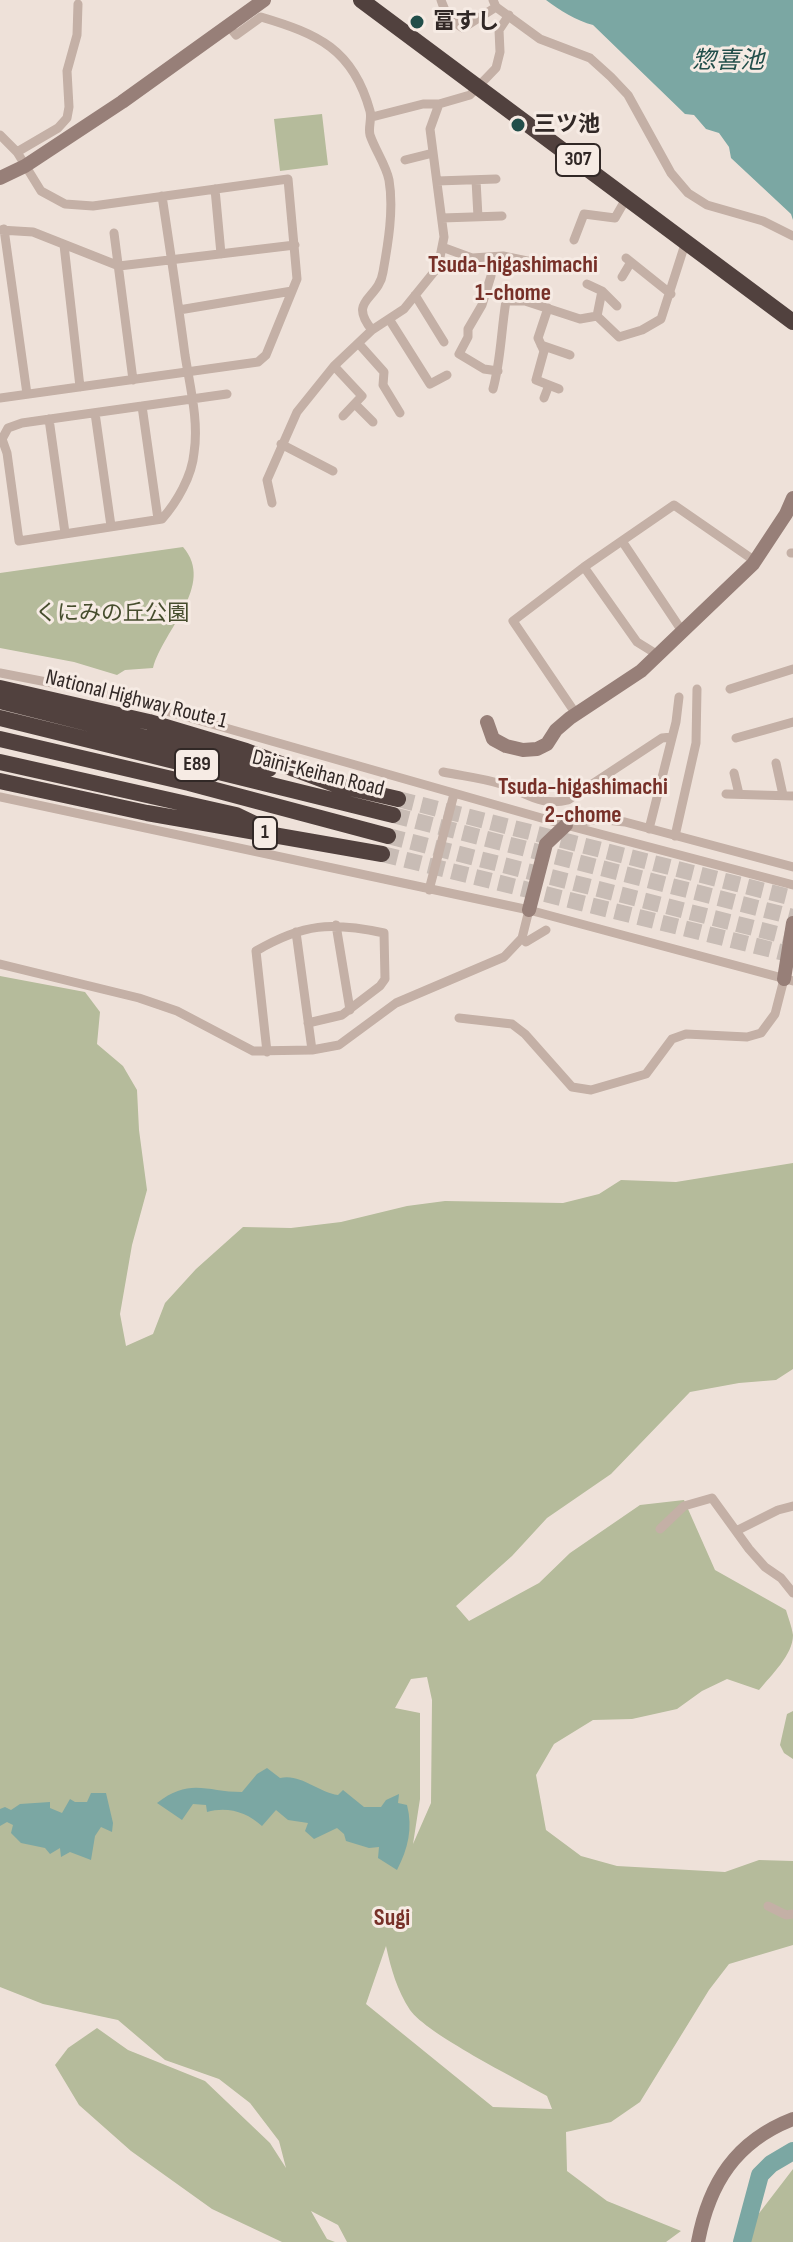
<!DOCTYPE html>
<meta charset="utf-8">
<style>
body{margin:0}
canvas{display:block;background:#eee1d9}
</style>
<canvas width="793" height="2242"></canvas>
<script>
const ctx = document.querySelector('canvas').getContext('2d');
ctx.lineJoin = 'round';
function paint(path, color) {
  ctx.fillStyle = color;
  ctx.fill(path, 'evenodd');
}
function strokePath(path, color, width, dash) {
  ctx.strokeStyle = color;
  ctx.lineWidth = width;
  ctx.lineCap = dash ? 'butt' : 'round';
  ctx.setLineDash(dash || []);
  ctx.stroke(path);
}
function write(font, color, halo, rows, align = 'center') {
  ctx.font = font + ' "Sofia Sans Condensed","Noto Sans JP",sans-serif';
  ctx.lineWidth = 6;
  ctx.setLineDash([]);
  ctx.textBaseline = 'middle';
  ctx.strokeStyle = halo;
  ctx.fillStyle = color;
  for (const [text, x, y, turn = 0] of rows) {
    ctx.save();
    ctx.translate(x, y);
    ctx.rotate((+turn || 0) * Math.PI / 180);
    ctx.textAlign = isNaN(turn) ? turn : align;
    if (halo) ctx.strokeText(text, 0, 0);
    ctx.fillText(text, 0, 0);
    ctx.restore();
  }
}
const green = new Path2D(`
 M322,114L328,165L280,171L274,119Z
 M183,547C216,585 163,630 153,668L125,670L117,675L74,662L0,648V573Z
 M0,976L85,992L100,1012L97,1044L123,1066L137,1090L139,1130L147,1190L132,1245L120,1314L126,1346L153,1334L165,1303L196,1269L243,1227L291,1228L341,1222L407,1206L445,1201L563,1203L599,1194L621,1180L676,1182L793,1163V1369L776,1380L739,1383L690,1392L611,1474L547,1518L512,1556L456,1606L469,1621L539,1583L570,1553L640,1505L684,1500L715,1570L786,1610C788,1617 792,1627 793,1635C793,1655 771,1675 759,1690L727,1679L702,1691L677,1709L632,1719L593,1720L554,1744L536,1775L546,1830L581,1856L617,1866L725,1872L759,1860L793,1861V1945L729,1964L709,1990L640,2102L611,2122L566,2132L567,2171L607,2201L681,2231L666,2242H347L338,2225L311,2211L327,2239L335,2242H282L212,2209L131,2151L79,2105L55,2065L68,2048L97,2028L128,2050L205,2081L270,2143L286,2168L279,2141L250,2103L219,2079L165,2060L118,2020L43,2004L0,1987ZM427,1677L432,1700L431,1803L413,1844L420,1799V1713L395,1708L411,1679ZM386,1946C391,1969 397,1990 410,2010C427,2034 517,2079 547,2096L552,2109L493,2107L366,2004Z
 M793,1711V1759L784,1753L780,1745L787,1714Z
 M793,2169V2242H743L747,2229Z`);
const water = new Path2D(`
 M546,0H793V220L791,214L731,158L729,147L719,133L706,129L694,115L685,114L593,25C577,21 559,10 546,0Z
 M267,1768L280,1778C300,1773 318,1792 338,1795L343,1790L364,1807H381L386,1800L399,1794L398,1803L407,1805C413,1828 408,1849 397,1870L378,1858L379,1847L369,1848L346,1841L344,1834L337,1828L314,1839L305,1831L308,1823L288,1820L276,1810L262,1826C247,1812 227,1806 207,1812L206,1805L193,1804L182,1820L157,1803C190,1777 207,1792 242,1792L257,1774Z
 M91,1793H106L113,1823L112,1832L101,1827L95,1836L91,1860L70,1852L61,1857L60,1848L50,1854L45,1848L21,1843L11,1833L13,1825L7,1822L0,1826V1809L5,1807L11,1810L20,1804L50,1802V1808L62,1813L70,1799L75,1802H87Z`);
const river = new Path2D(`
 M742,2242L760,2175L771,2164L793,2151`);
const highwayTunnel = new Path2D(`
 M398,799L793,898
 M393,815L793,917
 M388,836L793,938
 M382,854L793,955`);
const street = new Path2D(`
 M441,0C445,13 451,21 463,28L496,7
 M493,0L496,7L540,39L590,58L611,77L628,95L671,173L688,193L707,205L763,221L793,236
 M228,25L236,35L261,17C318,34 353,49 370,111C372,120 368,127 370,135C375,150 386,165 389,180C394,209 388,244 383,272C379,300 347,299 372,330
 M372,117L423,104H439L470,95L496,68L500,52L499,30L509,15
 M0,135L17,152L41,191L65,204L93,206L288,179L297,279L266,355L258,362L0,398
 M17,152L58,128L67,118L69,107L67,71L77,35L78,4
 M405,160L433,153
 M476,180L478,217
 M437,181L496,179
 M215,189L221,254
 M162,196C170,249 178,302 185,355C190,387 199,421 194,453C192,476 177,502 162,519L19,541L7,453L2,439L8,428L22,423C90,413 158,404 227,394
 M442,218L502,216
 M4,229L27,394
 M0,230L33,232L119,266L295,245
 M114,233L133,380
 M574,240L584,214L615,218L627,197
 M64,245L80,387
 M442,247L472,258L503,256L532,262
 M492,257L491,276L482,305L468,329V337L459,354L484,369L498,371
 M626,258L671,294
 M622,277L631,262
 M587,284L602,291L617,306
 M415,295L444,342
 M548,308L538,338L544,351L536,380L559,389
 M179,310L292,291
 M597,316L602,291
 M389,319L430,384L447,375
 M359,344L384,372L383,385L400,413
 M541,345L570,355
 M334,366L362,396L343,416
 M493,389C501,360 501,331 506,301H525L580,319L597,316L619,337L642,330L661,319L686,241
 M544,398L549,385
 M355,404L373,422
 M142,406L158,519
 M95,413L111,526
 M49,419L65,533
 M281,444L333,471
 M272,503L267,480L297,412L334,366L372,330L404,309L438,267L444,237L430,129L439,104
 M622,541L682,631
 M791,553H793
 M584,567L637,642L658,655
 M0,673L103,693L566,825L793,885
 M730,689L793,669
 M576,714L513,621L584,567L674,505L755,561
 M736,738L793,722
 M776,763L783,795
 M443,772C462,776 482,778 501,784C525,792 541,807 568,800L662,738L672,737
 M734,773L739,794
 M726,794L793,796
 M0,797L529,910L793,981
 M569,825L597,819L625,822L793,867
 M649,829L676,722L679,697
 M675,836L696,743L697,689
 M429,890L454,794
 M336,925L350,1010
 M296,932L312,1050
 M522,938L526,942L546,930
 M0,964L139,998L177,1011L253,1051L312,1050L339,1045L396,1003L504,957L522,938L529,910
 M459,1018L512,1024L525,1034L572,1087L591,1090L646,1074L672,1039L686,1034L747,1037L761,1033L775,1014L784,979
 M267,1052L256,951C304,923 331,922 384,933L385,979L380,986L342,1015L308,1023
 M660,1529L684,1506L712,1498L749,1549L765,1567L781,1578L793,1593
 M738,1530L778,1510L793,1506
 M768,1906L786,1915L793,1914`);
const secondary = new Path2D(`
 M0,178L25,166L122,102L264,0
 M487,722L493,739L506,746L523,750L537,749L547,744L556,730L570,718L641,671L753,564L786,514L793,498
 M529,910L546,844L566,825
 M784,979L793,923
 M698,2242C709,2183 736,2141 793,2119`);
const highway = new Path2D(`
 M361,0L793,322
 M0,688L149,722L246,751L337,785L398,799
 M0,701L269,769
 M0,718L393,815
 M0,739L189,783L388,836
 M0,762L236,815L259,826
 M0,781L147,813L382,854`);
const markers = [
 [417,22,8,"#214e4a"],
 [518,125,8,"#214e4a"]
];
const shields = [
 [578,160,44],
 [197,765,44],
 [265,833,24]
];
const shieldNames = [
 ["307",578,160],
 ["E89",197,765],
 ["1",265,833]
];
const poiNames = [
 ["冨すし",433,22],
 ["三ツ池",534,125]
];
const parkNames = [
 ["くにみの丘公園",112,614]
];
const streetNames = [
 ["National Highway Route 1",136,700,14],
 ["Daini-Keihan Road",318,774,14]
];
const waterNames = [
 ["惣喜池",728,62]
];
const neighbourhoodNames = [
 ["Tsuda-higashimachi",513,266],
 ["1-chome",513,294],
 ["Tsuda-higashimachi",583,788],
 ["2-chome",583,816],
 ["Sugi",392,1919]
];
paint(green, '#b5bb9b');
paint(water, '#7ba7a3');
strokePath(river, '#7ba7a3', 18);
strokePath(highwayTunnel, '#c8bcb5', 16, [16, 8]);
strokePath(street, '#c4b0a6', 9);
strokePath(secondary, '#977f78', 14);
strokePath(highway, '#51413e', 16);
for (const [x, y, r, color] of markers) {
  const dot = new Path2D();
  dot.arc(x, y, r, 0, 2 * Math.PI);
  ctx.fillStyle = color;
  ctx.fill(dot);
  strokePath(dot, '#f6ebe4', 3);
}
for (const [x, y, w] of shields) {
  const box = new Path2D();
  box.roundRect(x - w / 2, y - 16, w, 32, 6);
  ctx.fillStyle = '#f6ebe4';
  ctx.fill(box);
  strokePath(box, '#312826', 2);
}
write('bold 20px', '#312826', null, shieldNames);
write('bold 22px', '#312826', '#f6ebe4', poiNames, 'left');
write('22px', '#464d2d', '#f6ebe4', parkNames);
write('22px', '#312826', '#f6ebe4', streetNames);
write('italic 24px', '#214e4a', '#f6ebe4', waterNames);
write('bold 24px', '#773028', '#f6ebe4', neighbourhoodNames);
</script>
